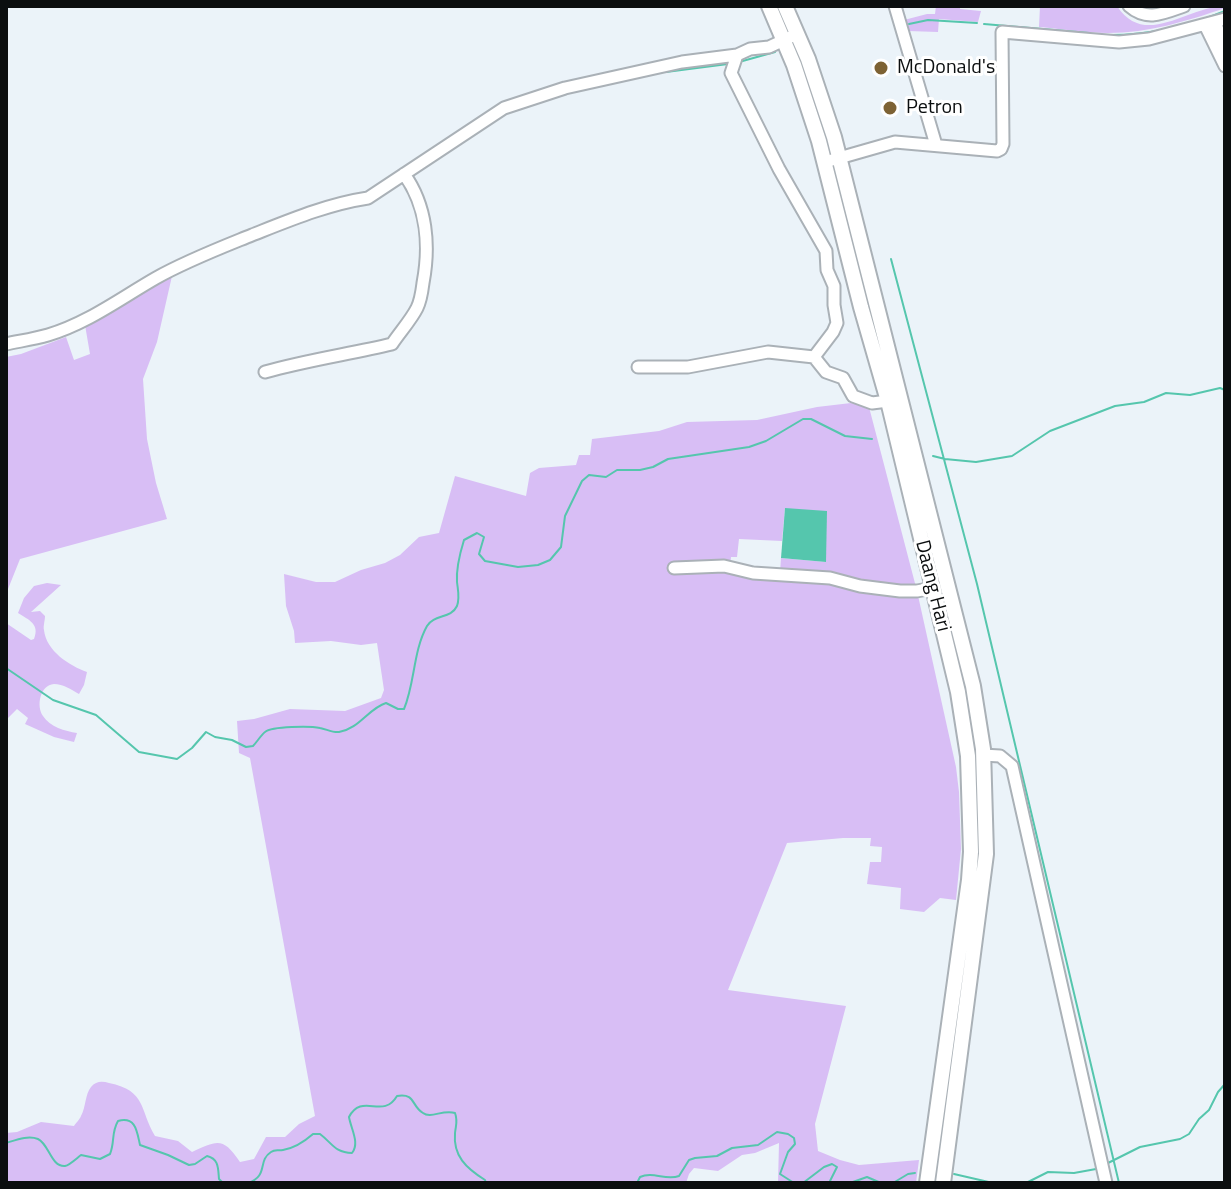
<!DOCTYPE html>
<style>
body{margin:0}
#map{position:relative;width:1231px;height:1189px;overflow:hidden;background:#ebf3f9;font-family:"Titillium Web",sans-serif}
canvas{display:block}
.frame{position:absolute;inset:0;border:8px solid #0b0e0f;pointer-events:none}
</style>
<div id="map">
<canvas width="1231" height="1189"></canvas>
<div class="frame"></div>
</div>
<script>
const ctx = document.querySelector('canvas').getContext('2d');
ctx.lineJoin = 'round';
function paint(path, color) {
  ctx.fillStyle = color;
  ctx.fill(path, 'evenodd');
}
function strokePath(path, color, width, dash) {
  ctx.strokeStyle = color;
  ctx.lineWidth = width;
  ctx.lineCap = dash ? 'butt' : 'round';
  ctx.setLineDash(dash || []);
  ctx.stroke(path);
}
function write(font, color, halo, rows, align = 'center') {
  ctx.font = font + ' "Titillium Web",sans-serif';
  ctx.lineWidth = 6;
  ctx.setLineDash([]);
  ctx.textBaseline = 'middle';
  ctx.strokeStyle = halo;
  ctx.fillStyle = color;
  for (const [text, x, y, turn = 0] of rows) {
    ctx.save();
    ctx.translate(x, y);
    ctx.rotate((+turn || 0) * Math.PI / 180);
    ctx.textAlign = isNaN(turn) ? turn : align;
    if (halo) ctx.strokeText(text, 0, 0);
    ctx.fillText(text, 0, 0);
    ctx.restore();
  }
}
const green = new Path2D(`
 M936,6H960V9L981,11L978,22L939,19L938,32L908,31L904,20L927,14H935Z
 M1040,6H1117C1145,49 1188,6 1225,6V8C1187,21 1149,33 1108,33C1085,33 1062,29 1039,27Z
 M172,276L157,342L143,379L147,439L156,483L167,519L20,559L6,594V357L21,354L66,337L74,360L90,354L85,325Z
 M851,403L869,407L917,591L956,767L959,792L961,849L956,900L940,898L924,912L900,909L901,888L867,884L870,862H881L882,847L870,846L871,838H843L787,843L728,990L846,1006L815,1124L818,1151L840,1160L859,1165L919,1160L916,1183H778L779,1143L755,1153L742,1155L718,1171L694,1168L689,1174L686,1183H6V1133L17,1132L41,1122L74,1126C75,1124 80,1119 81,1116C86,1107 85,1094 91,1087C96,1081 102,1081 109,1083C147,1091 139,1109 155,1136L178,1141L192,1152C218,1140 223,1137 240,1162L254,1159L266,1137H285L299,1124L315,1116L250,758L239,753L237,721L254,719L290,709L345,711L381,698L384,690L377,643L361,645L331,641L295,643L294,631L286,606L284,574L316,582H335L361,570L385,563L400,555L419,537L439,533L455,476L526,496L530,473L539,468L576,465L579,455H590L592,439L659,431L687,422L757,420L817,407ZM785,508L826,562L781,558L780,573L730,567L731,557H737L739,539L782,541Z
 M47,583L61,585L31,612L40,611L45,616C45,621 43,626 44,630C46,651 70,666 87,672L84,685L79,694C72,690 63,684 54,684C40,685 36,706 43,716C50,727 65,731 77,733L74,742L54,737L25,724L28,718L17,709L8,718H6V623L31,640L34,639C40,624 29,620 18,613L24,598L34,586Z`);
const water = new Path2D(`
 M785,508L827,511L826,562L781,558Z`);
const stream = new Path2D(`
 M909,24L928,20L977,23
 M984,24L1089,33
 M1106,35C1145,36 1189,26 1225,11
 M739,62L775,52
 M666,72L728,64
 M891,259L977,584L1119,1183
 M933,456L945,459L976,462L1012,456L1050,431L1115,406L1144,402L1166,393L1190,395L1220,388L1225,390
 M6,668L53,700L96,715L139,752L177,759L192,748L206,732L215,737L232,740L246,747L253,746C257,742 261,735 265,732C272,726 311,726 320,728C326,729 333,733 339,732C359,729 369,708 386,703L398,709H404C415,683 413,651 427,626C434,614 451,619 457,606C460,598 458,591 457,582C456,568 460,553 464,540L477,533L484,537L479,554L485,561L518,567L538,565L550,560L561,547L565,516L582,481L589,475L606,477L617,470H640L653,467L668,459L749,447L766,441L803,419H811L845,436L872,439
 M6,1143C16,1140 28,1135 38,1139C49,1144 51,1167 65,1166C70,1165 78,1157 81,1155L100,1159L110,1154C115,1142 111,1133 118,1121C136,1116 137,1132 140,1145L168,1155L189,1165L195,1164L207,1156C219,1159 218,1168 219,1179L223,1183
 M1108,1163L1140,1147L1180,1139L1189,1134L1199,1119L1209,1110L1218,1092L1225,1084
 M954,1174L993,1183
 M248,1183C269,1176 257,1161 271,1152C275,1149 278,1151 283,1150C295,1148 305,1141 313,1134H320C332,1143 335,1153 352,1153C360,1143 351,1129 349,1117C362,1092 383,1120 397,1096C416,1093 411,1106 423,1113C431,1119 443,1109 455,1113C458,1121 456,1124 455,1133C453,1156 466,1168 485,1180L486,1183
 M598,1183H600
 M637,1183L640,1177C653,1171 666,1181 679,1176L689,1160L695,1158L717,1156L732,1148L758,1145L777,1132L788,1134L794,1138L795,1144L788,1152L780,1174L794,1183
 M803,1183L824,1167L832,1164L837,1167L829,1183
 M850,1183L867,1177L881,1183
 M893,1183L908,1174L915,1173
 M1026,1183L1048,1172L1074,1173L1096,1169`);
const minor = new Path2D(`
 M895,6L936,145
 M1129,6C1147,22 1164,13 1184,6
 M1215,22L1225,49
 M1205,25L1225,66
 M825,162L895,142L997,151L1001,149L1003,144L1002,32L1119,42L1149,39L1225,19
 M6,344C20,341 34,339 48,335C88,323 121,298 156,278C186,261 220,248 252,235C290,220 328,204 368,198L504,108L565,88L682,62L737,55L750,49L769,47L797,34
 M814,357L826,372L843,378L853,396L872,403L888,401
 M638,367H688L768,352L814,357L833,332L837,323L834,305V286L827,270L826,251L779,169L731,73L737,55
 M265,372C307,360 350,354 392,344C400,332 411,320 417,308C421,300 422,291 423,283C430,246 427,206 404,174
 M674,568L724,566L753,573L830,578L860,586L900,591H917L933,588
 M983,755L1000,756L1012,766L1106,1183`);
const major = new Path2D(`
 M769,6L794,65L819,141L861,307L888,401L958,692L968,756L971,852L969,880L927,1183
 M785,6L808,59L834,137L973,686L983,749L986,854L943,1183`);
const markers = [
 [881,68,8,"#7d6234"],
 [890,108,8,"#7d6234"]
];
const poiNames = [
 ["McDonald's",897,68],
 ["Petron",906,108]
];
const streetNames = [
 ["Daang Hari",932,586,76]
];
paint(green, '#d8bef5');
paint(water, '#55c6ad');
strokePath(stream, '#55c6ad', 2);
strokePath(minor, '#aab1b7', 15);
strokePath(major, '#aab1b7', 18);
strokePath(minor, '#fff', 11);
strokePath(major, '#fff', 14);
for (const [x, y, r, color] of markers) {
  const dot = new Path2D();
  dot.arc(x, y, r, 0, 2 * Math.PI);
  ctx.fillStyle = color;
  ctx.fill(dot);
  strokePath(dot, '#fff', 3);
}
write('20px', '#0b0e0f', '#fff', poiNames, 'left');
write('20px', '#0b0e0f', '#fff', streetNames);
</script>
